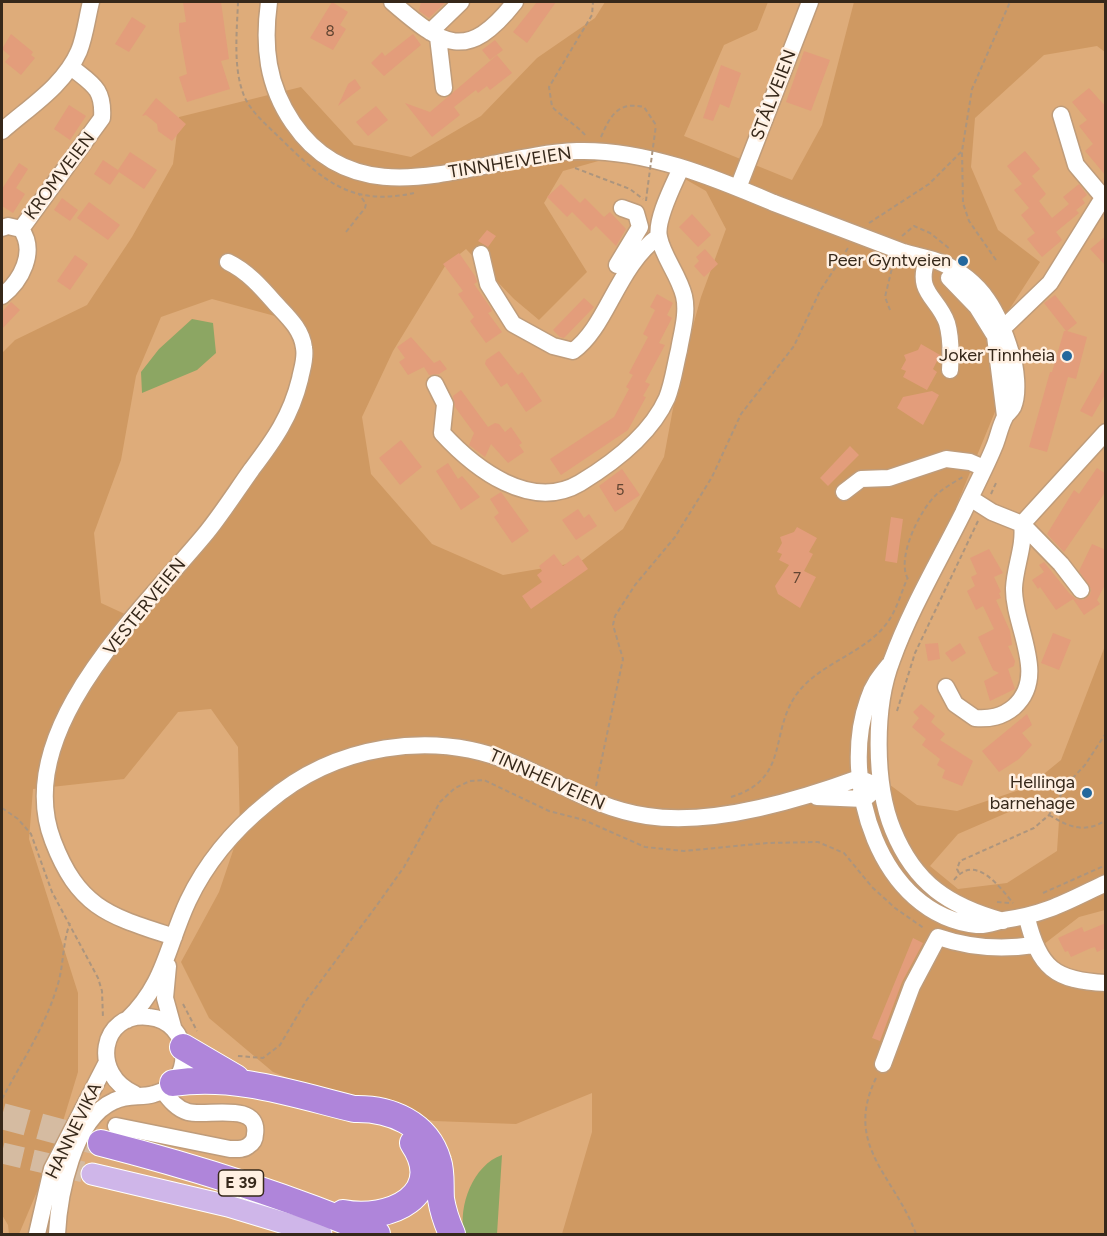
<!DOCTYPE html>
<meta charset="utf-8">
<style>
body{margin:0}
#map{position:relative;width:1107px;height:1236px;overflow:hidden;background:#fde0c3;font-family:Figtree,sans-serif}
canvas{display:block}
.frame{position:absolute;inset:0;border:3px solid #36281a;pointer-events:none}
</style>
<div id="map">
<canvas width="1107" height="1236"></canvas>
<div class="frame"></div>
</div>
<script>
const ctx = document.querySelector('canvas').getContext('2d');
ctx.lineJoin = 'round';
function paint(path, color) {
  ctx.fillStyle = color;
  ctx.fill(path, 'evenodd');
}
function strokePath(path, color, width, dash) {
  ctx.strokeStyle = color;
  ctx.lineWidth = width;
  ctx.lineCap = dash ? 'butt' : 'round';
  ctx.setLineDash(dash || []);
  ctx.stroke(path);
}
function write(font, color, halo, rows, align = 'center') {
  ctx.font = font + ' Figtree,sans-serif';
  ctx.lineWidth = 5;
  ctx.setLineDash([]);
  ctx.textBaseline = 'middle';
  ctx.strokeStyle = halo;
  ctx.fillStyle = color;
  for (const [text, x, y, turn = 0] of rows) {
    ctx.save();
    ctx.translate(x, y);
    ctx.rotate((+turn || 0) * Math.PI / 180);
    ctx.textAlign = isNaN(turn) ? turn : align;
    if (halo) ctx.strokeText(text, 0, 0);
    ctx.fillText(text, 0, 0);
    ctx.restore();
  }
}
const green = new Path2D(`
 M2,2H1105V1234H2Z`);
const forest = new Path2D(`
 M605,2H768L757,30L724,45L684,136L792,180L822,125L854,2H1105V52L1097,46L1044,55L975,118L971,167L998,230L1040,262L1005,316L1006,385L869,718L878,776L917,805L957,811L1028,787L1061,760L1105,646V910L1079,917L1039,948L1052,976L1105,988V1234H562L592,1132V1093L516,1124L434,1121L351,1103L273,1072L209,1018L181,962L219,892L240,830L238,747L211,709L178,712L124,779L33,789L29,839L78,993V1072L53,1154L19,1234H9L8,1225L2,1215V353L15,340L87,305L132,237L173,164L179,117L301,87L354,145L411,157L481,116L537,58L595,18ZM616,156L669,170L706,191L726,229L701,297L679,376L664,457L623,529L580,562L503,575L432,544L371,474L362,417L393,351L445,266L466,249L514,299L539,320L587,272L544,203L563,171ZM212,299L286,319L306,360L282,436L127,615L101,603L94,533L121,460L136,376L161,317ZM1034,801L1060,806L1057,851L1007,883L958,889L930,866L958,834Z`);
const water = new Path2D(`
 M192,319L213,323L216,353L197,370L142,393L141,372L159,349Z
 M502,1155L497,1234H464C458,1206 473,1165 502,1155Z`);
const building = new Path2D(`
 M183,2H221L229,59L221,61L230,89L187,102L179,77L187,74L179,30V23L186,22Z
 M332,2L348,12L340,25L346,29L333,50L310,38Z
 M421,2H446L429,18L419,11Z
 M537,2H556L527,43L513,32Z
 M132,17L146,26L129,52L115,44Z
 M11,34L33,52L31,55L35,58L21,75L5,62L10,56L2,49Z
 M413,34L421,45L384,76L371,63L382,52L385,56Z
 M495,40L503,50L490,60L482,50Z
 M804,51L830,60L811,111L786,102Z
 M497,55L512,73L490,90L487,86L478,93L476,90L454,107L460,115L432,137L405,103L430,112Z
 M721,65L741,73L729,108L720,104L713,121L703,118Z
 M355,79L361,88L338,106L348,84Z
 M1089,88L1106,107V176L1085,151L1093,144L1079,126L1087,120L1072,102Z
 M156,98L186,124L172,141L158,131L157,124L146,115L142,116Z
 M69,105L86,116L70,140L54,129Z
 M376,106L388,120L368,136L356,122Z
 M1025,151L1040,169L1032,176L1046,194L1039,201L1052,218L1069,204L1063,197L1079,184L1087,195L1082,199L1085,203L1076,210L1079,213L1056,232L1062,240L1042,257L1027,239L1035,233L1021,215L1029,208L1014,190L1022,184L1007,166Z
 M130,152L157,170L144,189L119,172L110,185L94,174L103,160L118,170Z
 M19,163L28,169L16,188L25,194L13,213L2,206V189Z
 M561,184L580,203L585,198L604,217L610,212L626,229L616,246L596,226L591,231L572,212L567,217L547,197Z
 M62,198L78,210L70,221L54,210Z
 M89,202L120,225L108,240L77,218Z
 M692,214L711,235L698,247L679,227Z
 M487,230L496,236L488,247L478,241Z
 M1106,236V266L1090,249Z
 M705,249L718,264L704,277L694,266L699,261L696,257Z
 M459,253L475,276L477,282L474,284L490,307L492,311L488,313L502,332L486,343L470,321L474,317L458,294L463,291L443,264Z
 M75,255L88,264L70,290L57,281Z
 M657,294L673,303L667,315L672,318L659,343L665,345L645,382L650,384L643,396L646,397L628,430L561,475L550,459L614,417L629,389L626,387L633,375L629,373L648,337L643,334L655,310L650,307Z
 M1055,295L1077,323L1067,331L1087,337L1076,379L1068,377L1047,452L1029,447L1050,372H1052L1064,331H1066L1044,303Z
 M584,298L594,307L564,338L560,337L553,330Z
 M11,302L20,310L2,329V312Z
 M411,337L434,363L440,360L447,369L439,374L429,375L424,367L408,375L399,362L405,358L397,347Z
 M921,344L940,355L933,369L937,372L927,390L903,377L906,371L901,369L906,360L904,355L918,350Z
 M499,351L518,375L522,372L542,401L526,412L507,383L501,387L485,364L486,360Z
 M1106,365V393L1092,417L1080,411Z
 M461,390L488,427L495,423L499,424L505,432L511,427L522,443L519,445L524,452L508,463L491,444L485,457L469,445L474,433L455,407L453,396Z
 M932,391L939,395L923,425L897,408L903,397Z
 M401,440L422,467L400,485L379,458Z
 M850,446L859,455L828,486L820,478Z
 M448,463L458,479L462,476L480,497L461,510L436,471Z
 M1097,468L1106,474V491L1064,552L1047,534L1074,490L1079,494Z
 M622,469L640,495L615,512L599,486Z
 M501,492L529,531L512,543L494,517L499,513L490,499Z
 M578,509L584,518L589,514L597,526L576,540L562,520Z
 M891,517L903,519L897,563L885,561Z
 M797,527L817,538L809,552L813,554L804,571L816,577L800,608L778,594L775,586L789,565L779,560L782,554L777,552L782,543L780,537L794,532Z
 M1092,544L1106,550V583L1097,600L1100,604L1084,615L1073,599L1056,610L1040,587L1038,589L1032,580L1044,572L1039,565L1044,562L1069,593L1076,599L1083,600L1090,595L1091,589L1079,571Z
 M989,549L1003,573L994,577L1001,592L999,593L1001,598L996,600L1010,631L1012,645L1008,646L1015,661L1014,666L1008,669L1015,689L990,701L984,681L999,673L993,670L978,637L994,629L983,606L976,610L967,591L975,586L971,577L977,574L970,558Z
 M554,554L563,566L578,555L588,569L531,609L522,596L542,582L537,575L542,571L539,566Z
 M1053,633L1071,640L1059,670L1041,663Z
 M938,643L940,659L928,661L925,644Z
 M960,643L966,653L952,662L945,653Z
 M921,704L935,716L931,722L945,734L940,740L973,761L962,786L942,778L945,770L937,765L940,759L922,745L926,739L912,727L919,718L913,712Z
 M1027,714L1032,725L1022,733L1032,745L1019,759L999,772L982,751Z
 M1106,923V948L1097,952L1095,947L1091,948L1071,957L1068,951L1065,952L1058,938L1082,927L1084,932Z
 M913,938L923,943L902,982L880,1041L872,1038Z`);
const majorTunnel = new Path2D(`
 M2,1153L92,1174`);
const highwayTunnel = new Path2D(`
 M2,1116L94,1141`);
const path = new Path2D(`
 M238,2C237,30 233,66 243,93C249,111 268,126 281,139C323,180 350,207 414,193
 M585,135C579,127 554,111 552,106C551,101 550,93 549,87L592,15L593,2
 M601,137C610,116 618,101 644,107L656,125
 M575,168L630,189L643,199
 M646,201L647,192
 M869,223L929,184L962,151
 M346,232L365,208L366,204L359,194
 M902,236L914,226L930,233L950,249
 M996,260L969,221L963,203L962,151L972,89L1010,2
 M890,310L885,297L892,268
 M991,494L996,483
 M908,579C896,559 919,511 936,495C944,488 954,482 963,477
 M897,711L915,653L978,521
 M596,786L623,659L613,625L615,616L635,585L675,537L712,477L741,414L794,346L820,291L848,248
 M731,797C790,779 769,734 796,695C820,661 870,653 891,617C898,605 902,591 907,579
 M2,808L18,819L31,834L52,892L98,978L102,991L103,1018
 M1049,815C1069,827 1085,834 1106,820
 M959,873L957,869L960,861L1034,828L1049,815L1068,783L1085,765L1106,733
 M954,880C975,853 999,886 1013,903
 M1043,893L1106,865
 M997,902L1009,903
 M183,1004L197,1031
 M238,1056L263,1058L280,1045L306,1001L377,905L404,867L440,802L455,788L470,781L484,780L549,811L584,820L645,847L684,851L767,843L818,842L844,853L872,887L895,908L925,929
 M876,1078C843,1146 895,1176 916,1234
 M2,1099C21,1063 45,1027 57,987C64,966 62,944 70,923`);
const minor = new Path2D(`
 M269,2C263,46 267,85 293,123C362,224 481,154 577,151C645,149 713,177 774,203
 M392,2C443,46 467,63 515,2
 M430,32L461,2
 M438,37L444,88
 M1061,115L1076,165L1103,197
 M2,131C29,107 64,86 79,51C85,36 87,18 91,2
 M738,188L810,2
 M2,228L8,226L21,229C37,252 21,281 2,296
 M21,229L102,118C104,88 92,84 71,67
 M903,252C916,256 930,258 942,263C983,281 999,313 1011,353C1016,367 1019,393 1013,407C1011,411 1007,413 1005,417C1000,426 998,438 994,447C985,469 973,491 963,513C939,561 910,610 892,660C874,706 874,784 893,830C915,884 949,906 1003,921
 M481,254L488,284L513,324L553,346L573,351C607,327 617,266 659,236
 M927,260C915,293 938,297 947,323C951,337 951,355 950,370
 M617,265L640,227L636,213L622,208
 M949,278L977,307L995,336L1005,416
 M998,333L1050,283L1106,193
 M435,384L445,404L442,433C475,469 531,512 580,483C613,463 651,434 667,398C673,383 675,366 679,350C682,332 688,313 684,296C679,275 663,257 659,237C655,220 674,184 681,168
 M844,492L861,479L889,478L946,459L970,462L984,468
 M970,498L992,512L1022,524L1106,432
 M1022,524L1061,564L1081,590
 M889,665C880,676 872,686 868,700C839,781 879,915 977,925C986,926 995,922 1004,920C1047,914 1068,901 1106,883
 M946,687L955,704L975,718C990,719 1002,717 1014,707C1049,676 1013,626 1014,588C1015,566 1025,546 1022,524
 M817,797L864,799L870,794
 M1027,918C1039,968 1055,981 1106,983
 M174,937C110,916 79,909 53,841C10,730 144,609 207,532C223,512 237,490 252,469C274,440 291,416 300,379C302,368 306,359 304,348C302,329 287,316 275,303C261,287 247,271 228,262
 M168,966L165,998L173,1027
 M127,1020C165,984 167,946 188,901C206,863 235,829 267,803C334,745 432,729 513,763C559,782 597,809 647,816C712,826 799,800 859,778L880,787
 M883,1064L912,986L938,937C970,948 1000,950 1034,945
 M116,1126L230,1149C236,1149 243,1150 248,1146C253,1143 255,1139 255,1134C260,1101 206,1117 188,1112C177,1109 170,1100 163,1091
 M37,1234L52,1169L106,1064
 M57,1234C59,1195 73,1119 114,1101C128,1094 141,1098 154,1094C196,1084 192,1021 149,1017C100,1011 90,1075 135,1094`);
const major = new Path2D(`
 M92,1174L228,1206L321,1234`);
const highway = new Path2D(`
 M183,1047L236,1078
 M173,1083C236,1074 293,1094 354,1109C390,1108 427,1123 438,1161C442,1173 440,1186 441,1199C443,1211 447,1223 452,1234
 M101,1143C195,1167 287,1196 377,1234
 M343,1213C389,1222 448,1195 413,1143`);
const pathBridge = new Path2D(`
 M647,192L656,125`);
const minorBridge = new Path2D(`
 M774,203L903,252`);
const markers = [
 [963,261,6,"#24689d"],
 [1067,356,6,"#24689d"],
 [1087,793,6,"#24689d"]
];
const numberNames = [
 ["8",330,32],
 ["5",620,491],
 ["7",797,579]
];
const shields = [
 [241,1183,45]
];
const shieldNames = [
 ["E 39",241,1183]
];
const streetNames = [
 ["STÅLVEIEN",774,95,-69],
 ["TINNHEIVEIEN",510,163,-9],
 ["KROMVEIEN",60,176,-53],
 ["VESTERVEIEN",145,607,-51],
 ["TINNHEIVEIEN",547,780,24],
 ["HANNEVIKA",74,1131,-64]
];
const poiNames = [
 ["Peer Gyntveien",951,261],
 ["Joker Tinnheia",1055,356],
 ["Hellinga",1075,783],
 ["barnehage",1075,804]
];
paint(green, '#deac7a');
paint(forest, '#cf9962');
paint(water, '#8ca663');
paint(building, '#e39d7b');
strokePath(majorTunnel, '#d5bba1', 21, [21, 10]);
strokePath(highwayTunnel, '#d5bba1', 26, [26, 13]);
strokePath(minor, '#bf9c7a', 19);
strokePath(major, '#fff', 23);
strokePath(highway, '#fff', 28);
strokePath(path, '#ac957e', 2, [4.5, 3]);
strokePath(minor, '#fff', 16);
strokePath(major, '#cfb6e9', 21);
strokePath(highway, '#af85da', 26);
strokePath(minorBridge, '#bf9c7a', 19, []);
strokePath(pathBridge, '#ac957e', 2, [4.5, 3]);
strokePath(minorBridge, '#fff', 16);
for (const [x, y, r, color] of markers) {
  const dot = new Path2D();
  dot.arc(x, y, r, 0, 2 * Math.PI);
  ctx.fillStyle = color;
  ctx.fill(dot);
  strokePath(dot, '#fff0e2', 2);
}
write('15px', '#614532', null, numberNames);
for (const [x, y, w] of shields) {
  const box = new Path2D();
  box.roundRect(x - w / 2, y - 13, w, 26, 4.5);
  ctx.fillStyle = '#fff0e2';
  ctx.fill(box);
  strokePath(box, '#36281a', 1.5);
}
write('bold 16px', '#36281a', null, shieldNames);
write('18px', '#36281a', '#fff0e2', streetNames);
write('18px', '#36281a', '#fff0e2', poiNames, 'right');
</script>
